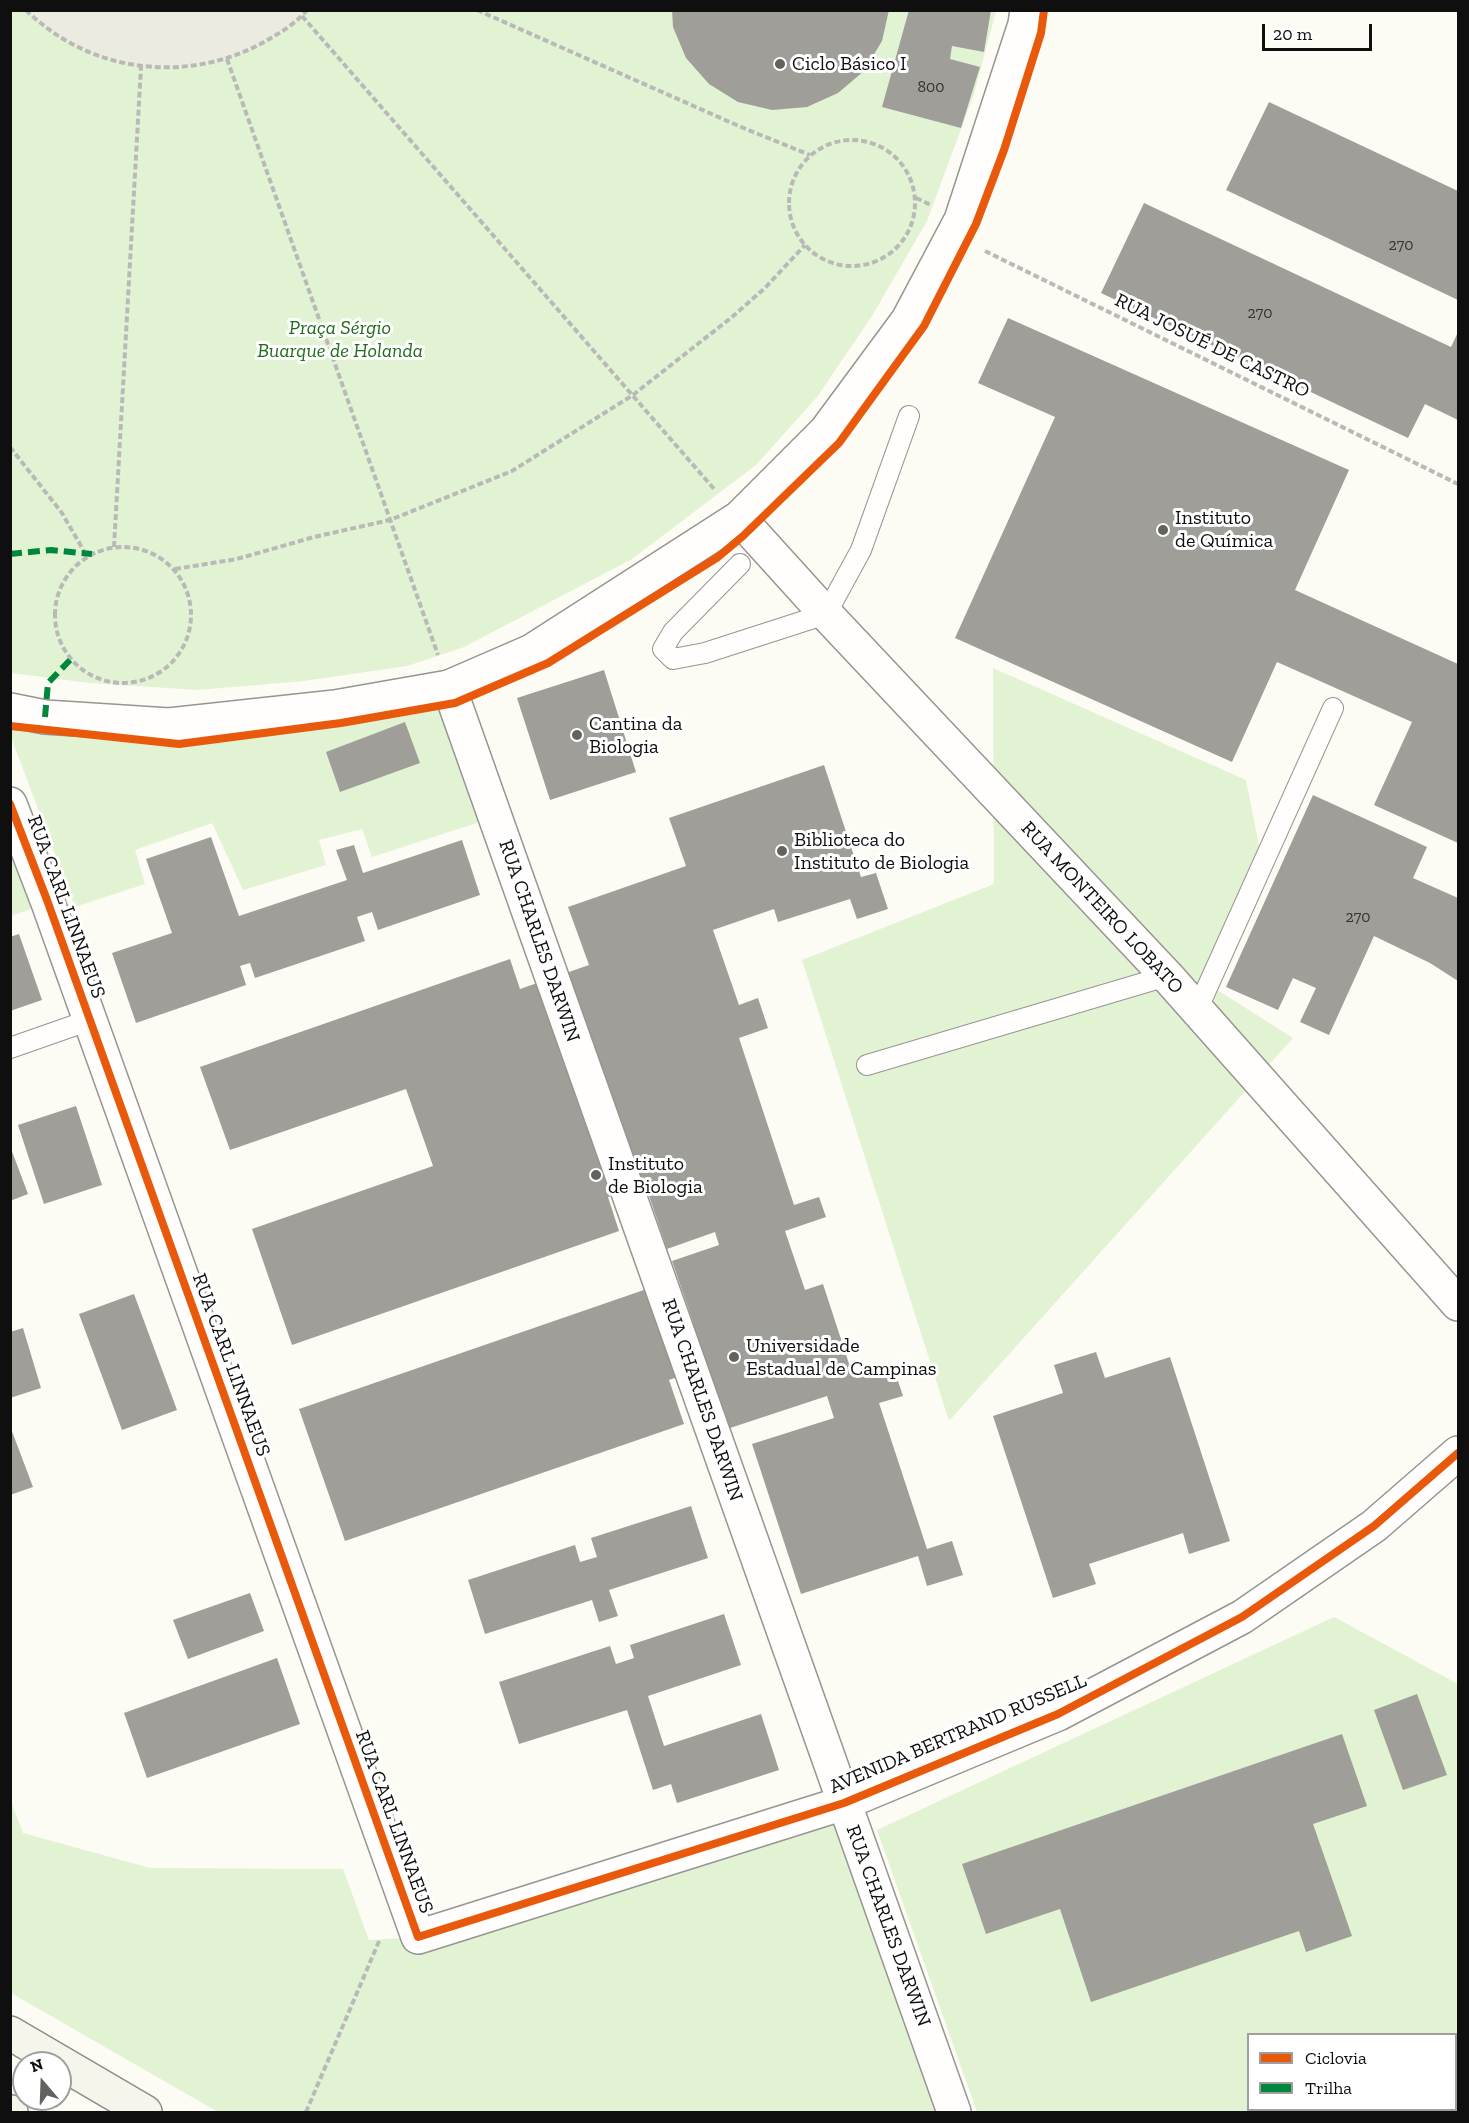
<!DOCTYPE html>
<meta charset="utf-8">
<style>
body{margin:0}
#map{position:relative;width:1469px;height:2123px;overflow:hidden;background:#fcfbf4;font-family:"Zilla Slab",serif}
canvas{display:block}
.frame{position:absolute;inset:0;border:12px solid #0f0f0f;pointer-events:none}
.legend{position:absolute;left:1247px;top:2033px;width:210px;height:78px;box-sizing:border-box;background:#fff;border:2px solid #9f9f9f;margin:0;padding:8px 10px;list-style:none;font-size:18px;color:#0f0f0f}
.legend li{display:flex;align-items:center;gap:12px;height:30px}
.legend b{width:30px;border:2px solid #9f9f9f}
.north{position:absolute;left:12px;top:2051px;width:60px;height:60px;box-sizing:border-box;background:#fff;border:2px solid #9f9f9f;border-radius:50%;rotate:341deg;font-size:16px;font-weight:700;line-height:24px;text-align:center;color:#0f0f0f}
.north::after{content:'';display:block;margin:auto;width:21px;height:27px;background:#62625f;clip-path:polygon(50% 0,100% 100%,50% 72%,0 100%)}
.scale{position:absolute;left:1262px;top:24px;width:110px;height:27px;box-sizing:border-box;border:3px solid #0f0f0f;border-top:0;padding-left:8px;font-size:18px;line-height:21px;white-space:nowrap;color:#0f0f0f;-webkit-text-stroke:4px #fff;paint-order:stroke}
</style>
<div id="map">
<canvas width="1469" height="2123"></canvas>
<div class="frame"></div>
<ul class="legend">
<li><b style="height:8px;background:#e8590c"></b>Ciclovia</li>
<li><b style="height:8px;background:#00873e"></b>Trilha</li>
</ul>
<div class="north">N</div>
<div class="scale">20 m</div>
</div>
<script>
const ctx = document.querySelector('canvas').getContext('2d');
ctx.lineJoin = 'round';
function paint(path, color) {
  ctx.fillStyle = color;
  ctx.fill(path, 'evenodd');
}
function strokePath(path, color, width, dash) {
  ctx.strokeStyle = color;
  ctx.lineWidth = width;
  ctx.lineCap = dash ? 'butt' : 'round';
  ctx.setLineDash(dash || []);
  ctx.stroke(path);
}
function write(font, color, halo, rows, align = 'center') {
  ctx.font = font + ' "Zilla Slab",serif';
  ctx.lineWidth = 6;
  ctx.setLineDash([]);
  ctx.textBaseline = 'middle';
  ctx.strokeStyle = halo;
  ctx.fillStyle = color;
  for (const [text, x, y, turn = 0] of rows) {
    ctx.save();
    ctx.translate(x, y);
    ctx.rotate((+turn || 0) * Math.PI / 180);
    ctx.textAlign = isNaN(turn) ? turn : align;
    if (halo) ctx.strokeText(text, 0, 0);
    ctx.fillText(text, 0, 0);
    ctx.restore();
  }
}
const green = new Path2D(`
 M11,11H996L974,94L927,221L872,316L817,397L756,465L632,559L464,647L407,666L304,681L198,690L90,683L11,673Z
 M993,668L1246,780L1266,881L1211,986L1293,1038L949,1421L802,960L994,884Z
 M447,703L486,820L372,857L362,829L319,840L326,865L243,890L212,823L135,850L145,884L75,907L11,737V726L179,744L341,723Z
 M10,839L36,907L11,916H10Z
 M1334,1617L1458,1684V2112H977L877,1830ZM1248,2034H1456V2110H1248Z
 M10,1799L23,1833L150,1868L343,1869L369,1940L418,1937L844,1803L938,2112H218L11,1993Z`);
const plaza = new Path2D(`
 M26,11H307L279,33L254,48L227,59L184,67H141L101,57L63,40Z`);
const building = new Path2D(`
 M672,10H889L882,41L864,71L838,93L807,107L772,110L738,102L709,84L686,58L673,27Z
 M909,10H991L984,52L952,46L950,59L980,67L961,128L882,107Z
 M1269,102L1458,191V300L1226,190Z
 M1144,203L1451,347L1458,332V420L1425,404L1408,438L1101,293Z
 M1008,318L1349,470L1295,590L1458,664V843L1374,805L1412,722L1277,662L1232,762L955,638L1055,417L978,383Z
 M604,670L636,772L550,800L517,698Z
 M405,722L420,763L340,792L326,752Z
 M824,765L861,877L876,873L888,909L857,919L850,899L778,922L774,909L713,930L739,1005L758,998L768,1028L739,1038L794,1205L819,1197L826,1217L785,1231L805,1290L823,1284L853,1376L892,1363L903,1396L879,1403L927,1549L952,1541L963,1575L927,1586L918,1556L801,1594L752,1444L834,1418L827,1396L727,1429L706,1367L669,1380L684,1424L345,1541L299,1409L667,1282L682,1326L693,1322L672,1261L719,1245L715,1232L667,1249L645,1184L608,1197L619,1231L292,1345L252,1229L433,1166L406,1089L230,1150L200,1067L510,959L520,989L589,965L568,907L686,866L669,818Z
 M1313,795L1427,847L1413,878L1458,898V981L1430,963L1374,936L1329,1035L1300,1022L1316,988L1293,978L1278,1010L1226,987Z
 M211,837L239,916L347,880L336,850L354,845L363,873L462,840L480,895L378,930L372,912L357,917L365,941L255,978L250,963L240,966L246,985L136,1023L112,953L172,933L146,859Z
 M19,934L42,1000L10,1011V937Z
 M76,1106L102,1185L44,1204L18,1125Z
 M10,1146L28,1194L10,1201Z
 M134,1294L177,1410L122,1430L79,1314Z
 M23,1328L41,1388L10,1398V1332Z
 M1096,1352L1105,1378L1170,1357L1230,1541L1189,1554L1183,1533L1089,1564L1096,1584L1053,1598L993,1416L1063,1393L1054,1365Z
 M10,1426L33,1487L10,1495Z
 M691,1506L708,1558L609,1590L618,1616L599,1622L592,1600L485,1634L468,1580L575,1545L580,1562L597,1557L591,1538Z
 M250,1593L264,1631L188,1659L173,1620Z
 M724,1614L741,1665L648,1696L664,1746L761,1714L779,1770L677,1803L671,1784L653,1790L627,1710L519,1744L499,1682L610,1646L616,1664L634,1658L630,1645Z
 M277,1658L300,1724L147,1778L124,1713Z
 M1417,1694L1447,1775L1403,1790L1374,1710Z
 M1342,1734L1367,1806L1313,1824L1352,1936L1306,1952L1299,1931L1091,2002L1060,1909L986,1934L962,1864Z`);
const path = new Path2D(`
 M26,10C32,17 40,22 47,28C112,77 202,80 271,38C283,31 297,22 307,10
 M477,10L741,127L810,155
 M302,16L715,490
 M227,59L438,655
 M789 203a63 63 0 1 1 126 0a63 63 0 1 1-126 0Z
 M916,198L931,205
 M985,251L1458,484
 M10,447L62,513L85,553
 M55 615a68 68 0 1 1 136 0a68 68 0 1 1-136 0Z
 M114,547L141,67
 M175,569L237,559L314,537L390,520L512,471L633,395L732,317L765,288L805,245
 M306,2112L380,1939`);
const service = new Path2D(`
 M740,564L673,632L663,649L673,659L705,653L826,614L861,550L909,416
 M1197,1010L1333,708
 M10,1048L90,1020
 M867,1065L1167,976`);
const minor = new Path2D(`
 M739,518L826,614L1167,976L1458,1304
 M449,687L954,2112`);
const tertiary = new Path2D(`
 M10,710L45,717L169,725L335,707L449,687L532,651L739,518L826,431L908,320L961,220L1025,24L1027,10
 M10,804L47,900L418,1937L844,1803L1058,1714L1242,1617L1374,1526L1458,1453`);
const secondary = new Path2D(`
 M10,2033L145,2112
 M10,2112H11`);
const quiet = new Path2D(`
 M10,554L51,550L92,554
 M45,717L48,683L71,659`);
const cycleway = new Path2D(`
 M10,726L179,744L341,723L455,703L548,663L718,557L743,536L839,443L924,326L976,224L1004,150L1041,33L1044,10
 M10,804L47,900L418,1937L844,1803L1058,1714L1242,1617L1374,1526L1458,1453`);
const markers = [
 [780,64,6,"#62625f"],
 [1163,530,6,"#62625f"],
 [577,735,6,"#62625f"],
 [782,851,6,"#62625f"],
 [596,1175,6,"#62625f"],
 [734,1357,6,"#62625f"]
];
const numberNames = [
 ["800",931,87],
 ["270",1401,245],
 ["270",1260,313],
 ["270",1358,917]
];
const poiNames = [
 ["Ciclo Básico I",792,64],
 ["Instituto",1175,518],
 ["de Química",1175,541],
 ["Cantina da",589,724],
 ["Biologia",589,747],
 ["Biblioteca do",794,840],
 ["Instituto de Biologia",794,863],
 ["Instituto",608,1164],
 ["de Biologia",608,1187],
 ["Universidade",746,1346],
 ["Estadual de Campinas",746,1369]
];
const parkNames = [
 ["Praça Sérgio",340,328],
 ["Buarque de Holanda",340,351]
];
const streetNames = [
 ["RUA JOSUÉ DE CASTRO",1212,346,26],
 ["RUA CARL LINNAEUS",66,907,70],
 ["RUA MONTEIRO LOBATO",1102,908,47],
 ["RUA CHARLES DARWIN",539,941,71],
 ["RUA CARL LINNAEUS",231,1365,70],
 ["RUA CHARLES DARWIN",702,1400,71],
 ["AVENIDA BERTRAND RUSSELL",958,1734,-23],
 ["RUA CARL LINNAEUS",394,1822,70],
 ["RUA CHARLES DARWIN",888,1926,70]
];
paint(green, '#e2f3d3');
paint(plaza, '#ecebdf');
paint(building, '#a09e99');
strokePath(service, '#969592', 22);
strokePath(minor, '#969592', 36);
strokePath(tertiary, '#969592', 36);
strokePath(secondary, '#8c8c89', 36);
strokePath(path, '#b9b9b8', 4, [6, 3]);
strokePath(service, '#fffefd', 20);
strokePath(minor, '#fffefd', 33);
strokePath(tertiary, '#fffefd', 33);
strokePath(secondary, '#f5f5eb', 33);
strokePath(quiet, '#00873e', 6, [12, 6]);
strokePath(cycleway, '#e8590c', 8);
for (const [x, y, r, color] of markers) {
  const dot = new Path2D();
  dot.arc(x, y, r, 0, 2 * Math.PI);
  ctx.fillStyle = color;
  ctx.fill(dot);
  strokePath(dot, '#fff', 2);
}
write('16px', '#333332', null, numberNames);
write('20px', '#0f0f0f', '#fff', poiNames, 'left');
write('italic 20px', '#216b1b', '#fff', parkNames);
write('20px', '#0f0f0f', '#fff', streetNames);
</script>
